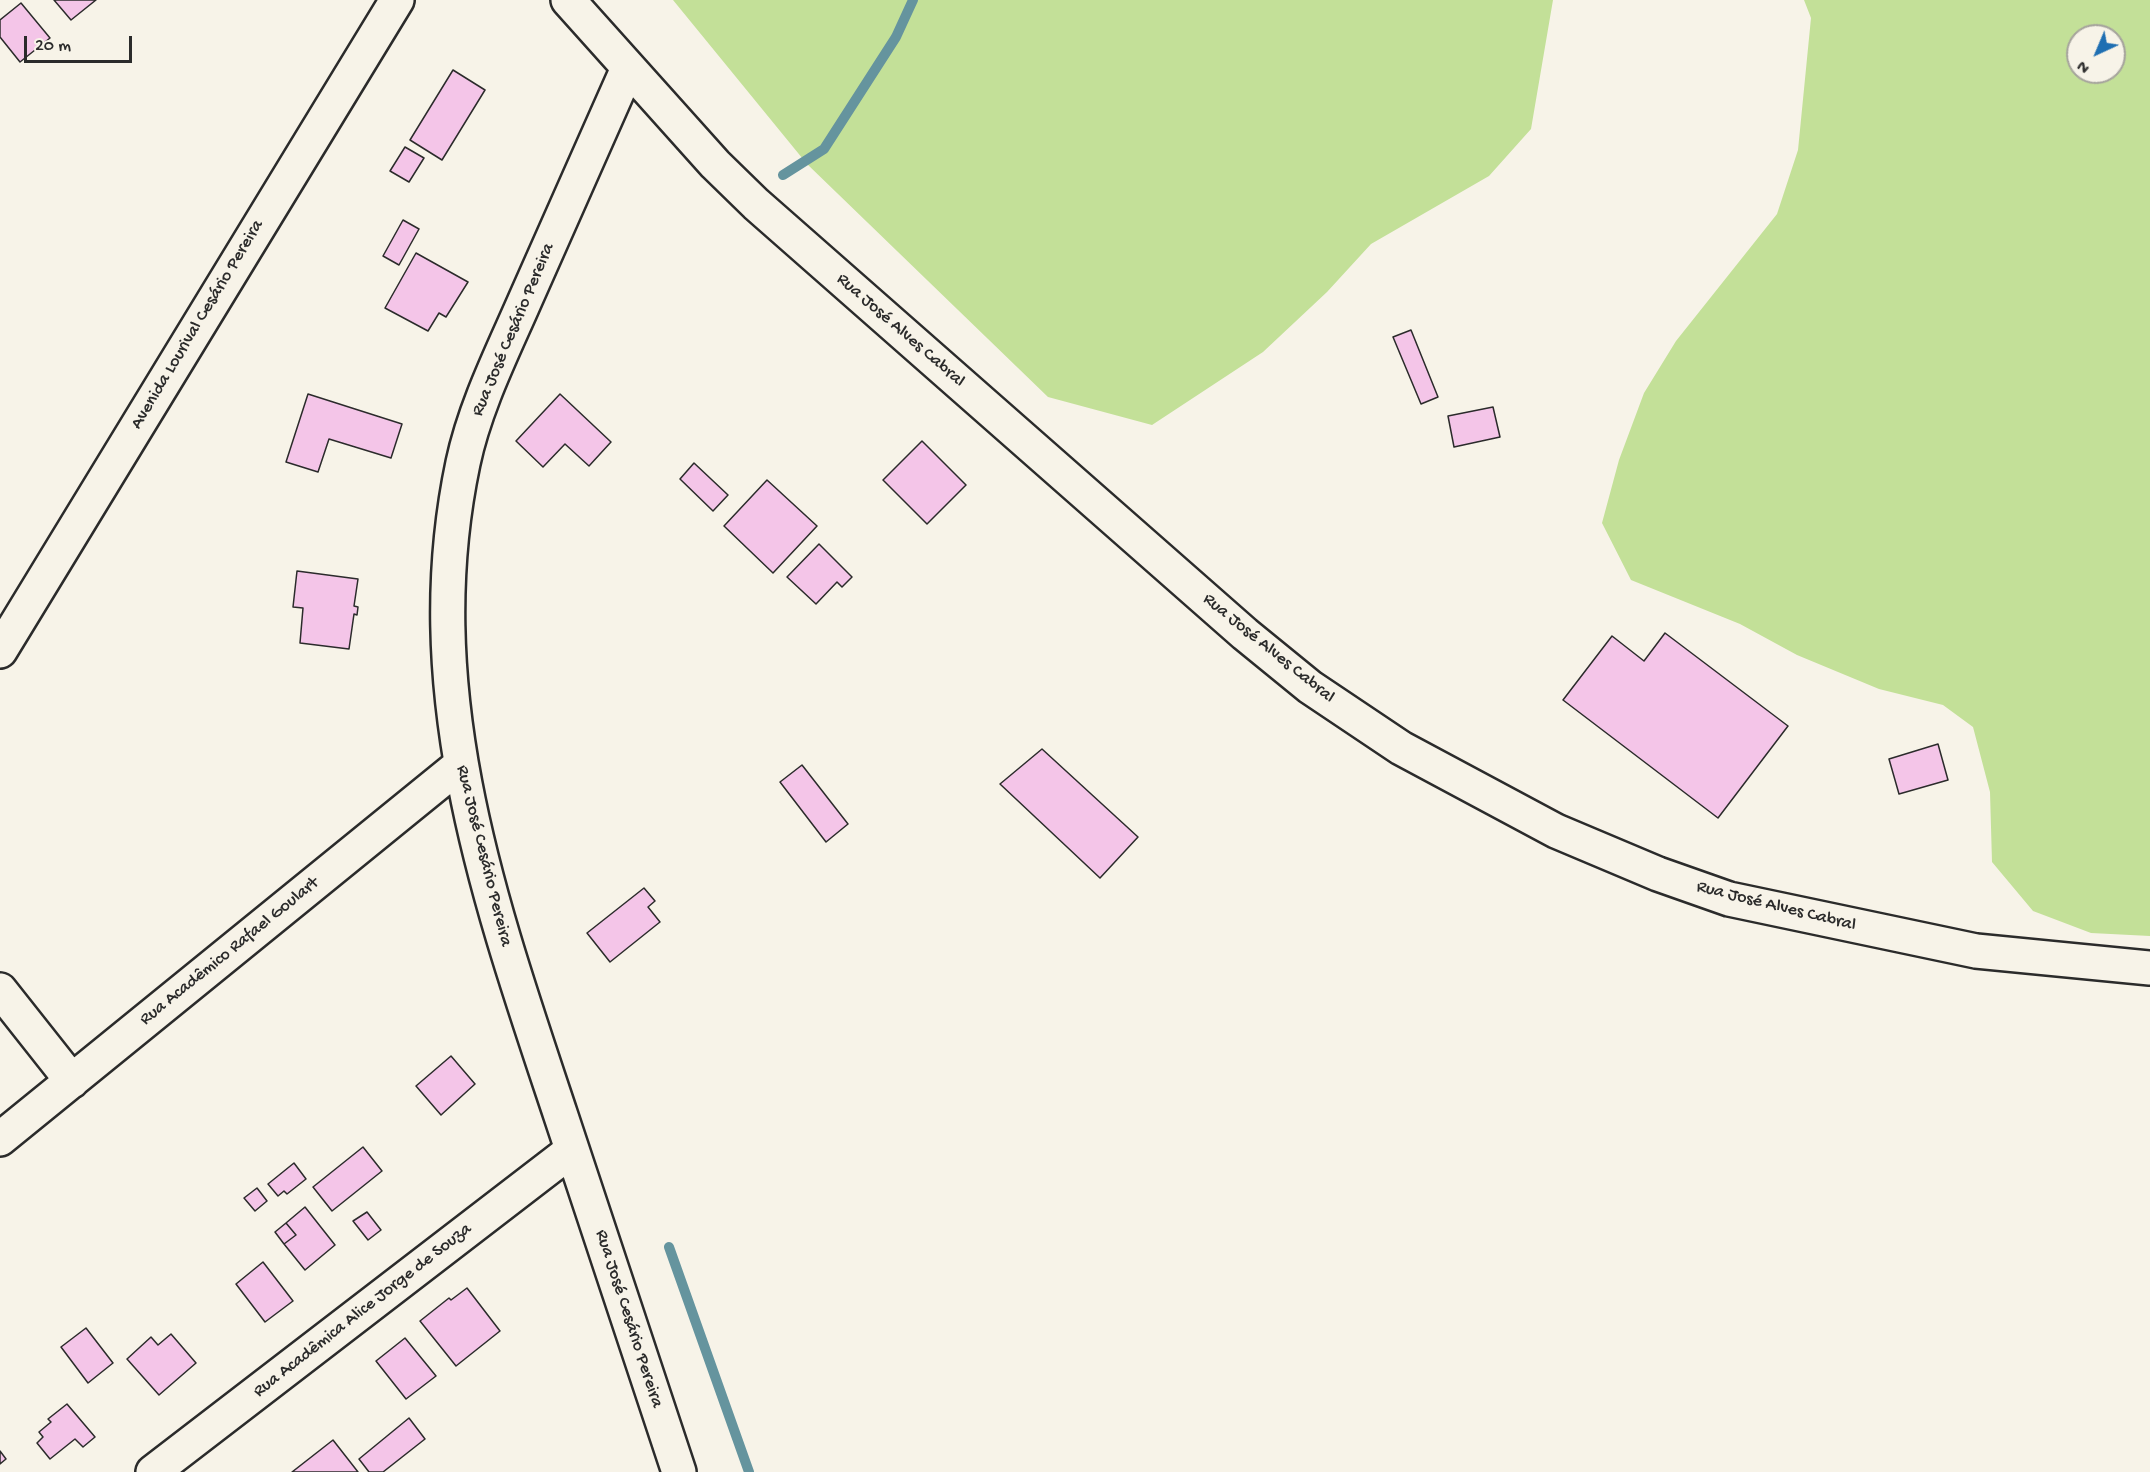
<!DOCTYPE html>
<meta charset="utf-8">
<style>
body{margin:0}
#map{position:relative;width:2150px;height:1472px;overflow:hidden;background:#f7f3e8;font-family:"Gochi Hand",sans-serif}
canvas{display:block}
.north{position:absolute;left:2066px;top:24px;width:60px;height:60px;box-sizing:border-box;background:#f7f3e8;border:2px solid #a5a39c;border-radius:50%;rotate:224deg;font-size:16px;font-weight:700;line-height:24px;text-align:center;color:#2b2b2b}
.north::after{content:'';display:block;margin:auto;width:21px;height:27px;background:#1f6fb2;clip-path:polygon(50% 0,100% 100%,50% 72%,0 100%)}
.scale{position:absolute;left:24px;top:36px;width:108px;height:27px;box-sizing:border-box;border:3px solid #2b2b2b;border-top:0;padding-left:8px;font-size:18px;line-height:21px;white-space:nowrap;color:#2b2b2b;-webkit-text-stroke:4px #f7f3e8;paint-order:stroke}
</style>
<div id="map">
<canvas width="2150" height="1472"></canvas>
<div class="north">N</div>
<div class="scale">20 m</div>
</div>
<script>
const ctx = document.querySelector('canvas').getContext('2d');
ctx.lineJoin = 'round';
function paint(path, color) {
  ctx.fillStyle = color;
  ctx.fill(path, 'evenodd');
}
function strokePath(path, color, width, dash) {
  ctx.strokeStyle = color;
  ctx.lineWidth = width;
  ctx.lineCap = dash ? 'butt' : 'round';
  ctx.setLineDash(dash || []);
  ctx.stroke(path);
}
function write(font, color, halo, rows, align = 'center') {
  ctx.font = font + ' "Gochi Hand",sans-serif';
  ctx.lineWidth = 5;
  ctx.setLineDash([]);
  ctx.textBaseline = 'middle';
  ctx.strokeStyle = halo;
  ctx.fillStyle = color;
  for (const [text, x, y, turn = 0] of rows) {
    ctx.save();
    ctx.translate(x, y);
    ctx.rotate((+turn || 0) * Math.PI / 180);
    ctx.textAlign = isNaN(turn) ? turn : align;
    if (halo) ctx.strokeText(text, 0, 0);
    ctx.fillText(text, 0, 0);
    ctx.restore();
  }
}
const green = new Path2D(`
 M673,0H1553L1531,129L1489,176L1371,244L1327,292L1263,352L1152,425L1048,397L807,164Z
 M1804,0H2150V936L2091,933L2033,911L1992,862L1990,792L1973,727L1943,705L1879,689L1797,655L1740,624L1631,580L1602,523L1619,460L1644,393L1676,341L1777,214L1798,150L1811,18ZM2078,36H2114V72H2078Z`);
const stream = new Path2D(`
 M783,175L824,149L896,37L913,0
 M669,1247L749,1472`);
const building = new Path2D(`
 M54,0H96L71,20Z
 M21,3L50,38L20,62L0,37V20Z
 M453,70L485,90L442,160L410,140Z
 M405,147L424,158L409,182L390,171Z
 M403,220L419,229L399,265L383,256Z
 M416,253L468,282L446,317L439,313L428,331L385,308Z
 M1411,330L1438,397L1421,404L1393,337Z
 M308,394L402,424L391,458L329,439L318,472L286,462Z
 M560,394L611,442L589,466L565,444L543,467L516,441Z
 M1493,407L1500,437L1454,447L1448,416Z
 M922,441L966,485L927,524L883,480Z
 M694,463L728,495L713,511L680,479Z
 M767,480L817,526L773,573L724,526Z
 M819,544L852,577L842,587L837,582L816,604L787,577Z
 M297,571L358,579L354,606L358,607L357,615L354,614L349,649L300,643L303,608L293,607Z
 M1665,633L1788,726L1718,818L1563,700L1612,636L1644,661Z
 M1938,744L1948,780L1899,794L1889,759Z
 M1042,749L1138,837L1100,878L1000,784Z
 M802,765L848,824L826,842L780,782Z
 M644,888L655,901L648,907L660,922L610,962L587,933Z
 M451,1056L475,1084L441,1115L416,1086Z
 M363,1147L382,1171L332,1211L313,1187Z
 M294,1163L306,1179L287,1194L284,1191L278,1196L268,1184Z
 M257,1188L267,1201L255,1211L244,1198Z
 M305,1207L335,1245L305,1270L284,1244L296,1235L286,1223Z
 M367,1212L381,1230L368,1240L353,1221Z
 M286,1223L296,1235L284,1244L275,1232Z
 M263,1262L293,1301L265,1322L236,1284Z
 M467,1288L500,1331L456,1366L420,1321L449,1298L451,1300Z
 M86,1328L113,1363L88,1383L61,1347Z
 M171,1334L196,1363L159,1395L127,1359L151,1337L158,1345Z
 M405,1338L436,1376L406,1399L376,1361Z
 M67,1404L95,1437L83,1447L75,1439L50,1459L37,1443L43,1437L39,1432L51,1422L48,1419Z
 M409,1418L425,1439L383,1472H369L359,1459Z
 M333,1440L358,1472H292Z
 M0,1451L6,1459L0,1464Z`);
const minor = new Path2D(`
 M628,68C594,144 560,221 526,298C503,351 475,406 463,463C415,691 489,900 560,1113C600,1233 639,1352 679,1472
 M0,651L397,0
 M0,990L72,1081
 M0,1139L460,765
 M153,1472L572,1150`);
const major = new Path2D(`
 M568,0L715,164L756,204L1245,634L1310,687L1401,748L1556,831L1658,874L1729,899L1976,951L2150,968`);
const streetNames = [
 ["Avenida Lourival Cesário Pereira",198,325,-59],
 ["Rua José Cesário Pereira",514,330,-67],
 ["Rua José Alves Cabral",900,331,41],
 ["Rua José Alves Cabral",1268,649,39],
 ["Rua José Cesário Pereira",483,856,76],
 ["Rua José Alves Cabral",1776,907,14],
 ["Rua Acadêmico Rafael Goulart",230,952,-39],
 ["Rua Acadêmica Alice Jorge de Souza",363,1311,-38],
 ["Rua José Cesário Pereira",628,1319,72]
];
paint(green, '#c3e098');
strokePath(stream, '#65949e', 10);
paint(building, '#f4c5e8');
strokePath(building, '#2b2b2b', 1.5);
strokePath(minor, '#2b2b2b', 38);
strokePath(major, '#2b2b2b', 38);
strokePath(minor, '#f7f3e8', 33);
strokePath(major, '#f7f3e8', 33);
write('18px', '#2b2b2b', '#f7f3e8', streetNames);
</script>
